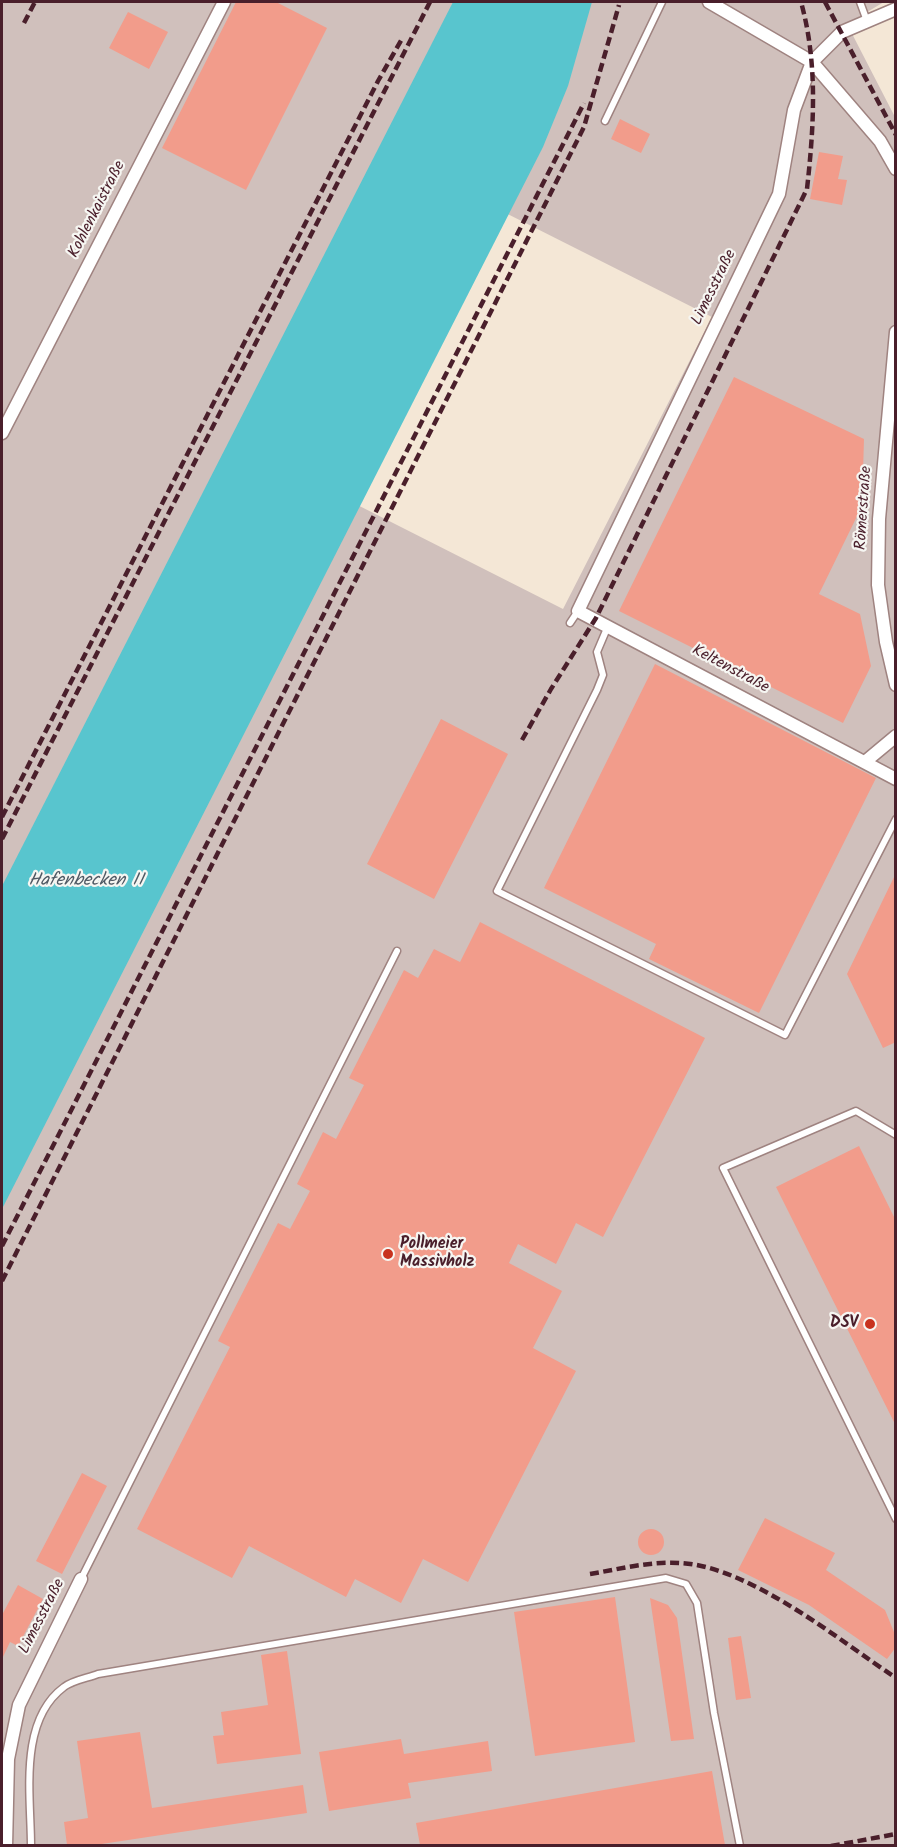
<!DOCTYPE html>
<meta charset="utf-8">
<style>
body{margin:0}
#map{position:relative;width:897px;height:1847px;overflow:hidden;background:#f4e7d6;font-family:Kalam,sans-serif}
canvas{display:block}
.frame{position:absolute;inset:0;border:3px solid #4a1f2b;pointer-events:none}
</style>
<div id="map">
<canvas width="897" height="1847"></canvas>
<div class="frame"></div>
</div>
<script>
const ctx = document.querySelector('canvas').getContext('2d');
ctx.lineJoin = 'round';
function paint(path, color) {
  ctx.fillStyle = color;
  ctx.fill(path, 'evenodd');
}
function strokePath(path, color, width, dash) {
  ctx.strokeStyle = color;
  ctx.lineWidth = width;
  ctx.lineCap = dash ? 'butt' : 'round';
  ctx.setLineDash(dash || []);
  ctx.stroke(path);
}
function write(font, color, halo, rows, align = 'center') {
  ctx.font = font + ' Kalam,sans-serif';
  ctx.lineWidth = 4.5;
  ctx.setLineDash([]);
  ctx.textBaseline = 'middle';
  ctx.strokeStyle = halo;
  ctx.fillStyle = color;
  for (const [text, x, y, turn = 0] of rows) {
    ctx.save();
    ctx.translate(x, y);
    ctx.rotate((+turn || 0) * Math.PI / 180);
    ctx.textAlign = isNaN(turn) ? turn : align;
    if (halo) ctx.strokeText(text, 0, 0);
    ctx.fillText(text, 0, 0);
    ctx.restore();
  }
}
const industrial = new Path2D(`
 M2,2H884L847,24L896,119L895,1845L2,1846ZM458,189L712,317L563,609L316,484Z`);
const water = new Path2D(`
 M453,2H592L568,86L543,147L2,1209V886Z`);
const building = new Path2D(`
 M236,2H276L327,28L246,190L162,148Z
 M128,12L168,32L149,69L109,48Z
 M620,119L650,134L641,153L611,139Z
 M819,152L843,156L838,179L847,180L842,205L810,199Z
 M734,377L864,439L862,506L819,594L860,614L871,666L843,723L619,611Z
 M655,664L876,778L759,1013L649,959L656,944L544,888Z
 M441,719L508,754L434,899L367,864Z
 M896,873V1042L883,1048L847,974Z
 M480,922L705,1038L603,1237L576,1223L556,1264L518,1244L509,1263L562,1291L533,1348L576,1371L468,1582L423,1559L401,1603L355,1579L346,1597L249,1546L232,1578L137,1529L230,1347L218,1341L278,1223L290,1229L310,1191L297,1184L323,1132L336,1139L364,1085L349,1078L404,970L418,978L434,949L460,962Z
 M859,1146L896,1221V1426L776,1187Z
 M82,1473L107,1486L62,1574L36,1561Z
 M765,1518L835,1553L826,1570L885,1610L896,1637V1647L887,1659L809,1605L738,1570Z
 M638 1542a13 13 0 1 1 26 0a13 13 0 1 1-26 0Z
 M18,1585L43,1599L18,1646L10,1642L2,1659V1615Z
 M615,1597L635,1742L535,1756L514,1612Z
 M650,1598L668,1605L677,1618L694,1739L671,1741Z
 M741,1636L751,1698L736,1700L728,1638Z
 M287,1651L301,1754L217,1764L213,1736L224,1735L221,1712L268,1705L261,1655Z
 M140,1732L152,1808L303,1785L307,1813L95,1845H67L64,1822L88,1818L77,1741Z
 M401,1739L404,1754L488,1741L492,1771L408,1783L411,1798L329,1811L319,1752Z
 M712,1771L725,1845H420L416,1823Z`);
const lane = new Path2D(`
 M860,2L867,21
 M605,121L662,2
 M570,623L578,611
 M608,626L597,652L603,675L597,690L497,891L785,1035L896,819
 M896,1135L856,1111L723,1168L896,1519
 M81,1579L397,951
 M31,1846C31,1796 18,1721 64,1687C73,1680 88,1678 98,1674L666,1578L686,1584L697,1603L714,1713L740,1846`);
const street = new Path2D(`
 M709,2L812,62L880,141L896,169
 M896,9L842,32L812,62L794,110L779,194L578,611L896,779
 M896,332L879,519L878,585L886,642L896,685
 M2,433L224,2
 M866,761L896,736
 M6,1846L8,1759L19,1705L81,1579`);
const rail = new Path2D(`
 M825,2L896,135
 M24,23L35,2
 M522,740L551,689L596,618L807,189C814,126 818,63 801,2
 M2,817L378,81L403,37
 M2,839L430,2
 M2,1246L584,103
 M2,1281L584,127L619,5
 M590,1574C620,1569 650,1561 681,1563C750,1567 839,1640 896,1678
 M831,1846L896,1834`);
const markers = [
 [388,1254,6,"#c8321e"],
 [870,1324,6,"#c8321e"]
];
const streetNames = [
 ["Kohlenkaistraße",98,210,-63],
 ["Limesstraße",715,288,-64],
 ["Römerstraße",865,508,-86],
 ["Keltenstraße",730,670,28],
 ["Limesstraße",43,1617,-63]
];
const poiNames = [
 ["Pollmeier",400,1245],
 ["Massivholz",400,1263],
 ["DSV",858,1324,"right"]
];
const waterNames = [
 ["Hafenbecken II",86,882]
];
paint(industrial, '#d0c0bc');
paint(water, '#58c5ce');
paint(building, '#f29c8b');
strokePath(lane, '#9f8380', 9);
strokePath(street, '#9f8380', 15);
strokePath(lane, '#fff', 6);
strokePath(street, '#fff', 12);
strokePath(rail, '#4a1f2b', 4.5, [9, 4.5]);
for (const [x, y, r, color] of markers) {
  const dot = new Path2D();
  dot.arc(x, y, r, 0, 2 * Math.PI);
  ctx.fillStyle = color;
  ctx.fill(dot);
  strokePath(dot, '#f6f6f2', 2);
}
write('16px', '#4a1f2b', '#f6f6f2', streetNames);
write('bold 16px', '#4a1f2b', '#f6f6f2', poiNames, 'left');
write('italic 18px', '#4f5964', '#f6f6f2', waterNames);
</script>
